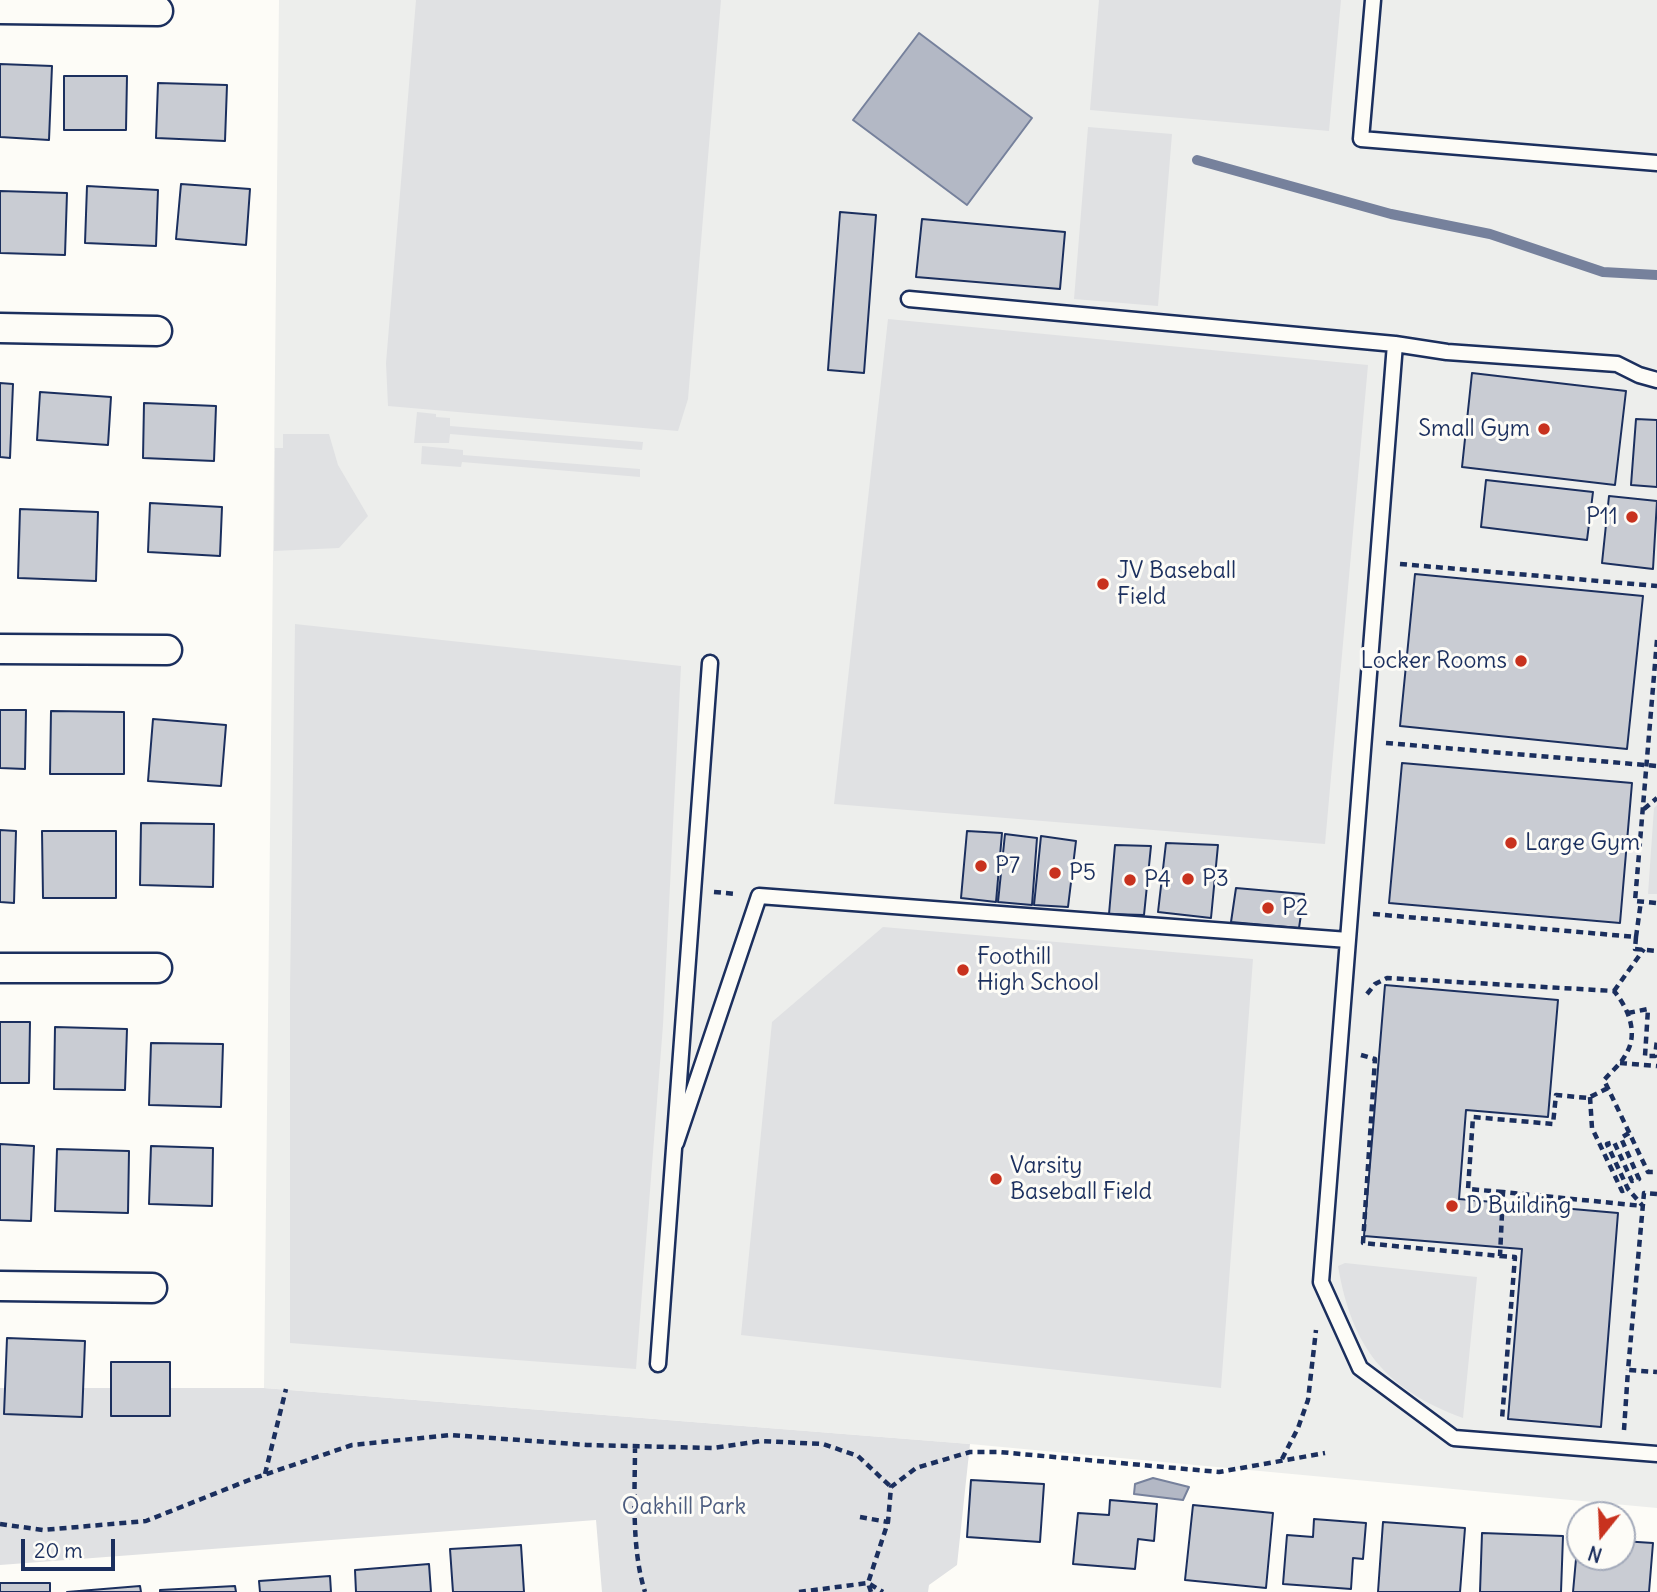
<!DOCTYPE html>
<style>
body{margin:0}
#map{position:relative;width:1657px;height:1592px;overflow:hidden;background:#fdfcf7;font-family:Delius,sans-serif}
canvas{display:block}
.north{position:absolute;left:1566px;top:1501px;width:70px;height:70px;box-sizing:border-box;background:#fdfcf7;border:2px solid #a3aaba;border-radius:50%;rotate:198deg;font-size:19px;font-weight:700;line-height:28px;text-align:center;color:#1b2f5e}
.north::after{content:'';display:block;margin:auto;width:24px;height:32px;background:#c8321e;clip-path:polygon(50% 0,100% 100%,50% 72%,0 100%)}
.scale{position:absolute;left:21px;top:1539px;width:94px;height:32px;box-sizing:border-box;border:4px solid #1b2f5e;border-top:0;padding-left:9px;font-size:21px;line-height:24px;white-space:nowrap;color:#1b2f5e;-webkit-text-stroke:5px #fdfcf7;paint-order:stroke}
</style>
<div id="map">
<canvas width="1657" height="1592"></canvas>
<div class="north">N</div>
<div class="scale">20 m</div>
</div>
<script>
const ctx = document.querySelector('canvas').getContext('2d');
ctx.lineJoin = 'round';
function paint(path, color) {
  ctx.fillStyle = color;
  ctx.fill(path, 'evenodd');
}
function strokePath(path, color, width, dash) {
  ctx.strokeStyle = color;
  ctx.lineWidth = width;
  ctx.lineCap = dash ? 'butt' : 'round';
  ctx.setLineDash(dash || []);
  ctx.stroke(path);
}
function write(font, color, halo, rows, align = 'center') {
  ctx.font = font + ' Delius,sans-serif';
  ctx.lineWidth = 6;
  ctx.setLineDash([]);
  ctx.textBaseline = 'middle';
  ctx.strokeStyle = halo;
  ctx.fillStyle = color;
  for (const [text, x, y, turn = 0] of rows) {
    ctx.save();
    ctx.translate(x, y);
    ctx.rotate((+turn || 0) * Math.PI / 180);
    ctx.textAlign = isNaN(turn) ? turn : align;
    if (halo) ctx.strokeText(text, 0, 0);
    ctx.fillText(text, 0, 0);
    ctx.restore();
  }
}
const built = new Path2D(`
 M279,0H1657V1508L970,1444L264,1388Z`);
const green = new Path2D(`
 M416,0H721L688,399L678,431L388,406L386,363Z
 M1099,0H1341L1329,131L1090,110Z
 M1088,127L1172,134L1158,306L1074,299Z
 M888,319L1368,365L1325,844L834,804Z
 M417,412L436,414V417L450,418V426L643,442L642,450L450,434L449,443H414Z
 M283,434H329L338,465L368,516L339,548L274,551L275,448H283Z
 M422,446L463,450V455L640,469V477L462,462L461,467L421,464Z
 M295,624L681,666L663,1025L636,1369L290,1343V990Z
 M1657,805V894H1648L1654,808Z
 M883,927L1253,959L1221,1388L741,1335L772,1022Z
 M1345,1263L1477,1277L1463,1418C1385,1389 1352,1348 1338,1266Z
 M0,1388H264L970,1444L957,1565L929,1585L928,1592H602L596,1520L0,1565Z`);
const water = new Path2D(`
 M919,33L1032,118L967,205L853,120Z
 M1153,1478L1189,1487L1183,1500L1134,1494L1135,1484Z`);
const stream = new Path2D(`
 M1197,160L1391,214L1490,234L1603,272L1657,275`);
const building = new Path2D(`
 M0,64L52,66L49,140L0,137Z
 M64,76H127L126,130H64Z
 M158,83L227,85L225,141L156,138Z
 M181,184L250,189L246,245L176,239Z
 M87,186L158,190L156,246L85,243Z
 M0,191L67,193L65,255L0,253Z
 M840,212L876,215L864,373L828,370Z
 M922,219L1065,232L1060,289L916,277Z
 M1472,373L1626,391L1615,485L1462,467Z
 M0,383L13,384L10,458L0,457Z
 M40,392L111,397L108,445L37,440Z
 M144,403L216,406L214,461L143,458Z
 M1636,419L1657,420V487L1631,485Z
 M1486,480L1593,492L1587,540L1481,527Z
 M1609,496L1657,501L1653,569L1602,563Z
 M150,503L222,507L220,556L148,552Z
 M20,509L98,512L96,581L18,578Z
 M1415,574L1643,596L1627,749L1400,726Z
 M0,710H26L25,769L0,768Z
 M51,711L124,712V774H50Z
 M153,719L226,725L221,786L148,781Z
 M1402,763L1632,783L1620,923L1389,903Z
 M141,823L214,824L213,887L140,885Z
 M0,830L16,831L14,903L0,902Z
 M42,831H116V898H43Z
 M967,831L1002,833L996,902L961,898Z
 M1005,834L1037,838L1032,905L998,902Z
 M1041,836L1076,841L1068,907L1034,905Z
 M1166,843L1218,845L1211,918L1158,912Z
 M1115,845L1151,846L1144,915L1109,914Z
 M1236,888L1304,894L1299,928L1231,922Z
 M1385,985L1558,1000L1548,1117L1466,1110L1459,1199L1618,1213L1601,1427L1508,1419L1522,1249L1364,1236Z
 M0,1022H30L29,1083H0Z
 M55,1027L127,1029L125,1090L54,1089Z
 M151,1043L223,1044L221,1107L149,1105Z
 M0,1144L34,1146L31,1221L0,1220Z
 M151,1146L213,1148L212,1206L149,1204Z
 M57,1149L129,1151L128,1213L55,1211Z
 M7,1338L85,1341L82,1417L4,1414Z
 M111,1362H170V1416H111Z
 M971,1480L1044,1484L1040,1542L967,1537Z
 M1110,1500L1157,1504L1154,1541L1138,1539L1135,1569L1073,1564L1078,1513L1109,1515Z
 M1193,1505L1273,1513L1266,1588L1185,1580Z
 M1314,1519L1366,1523L1363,1559L1353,1558L1351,1589L1283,1584L1287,1535L1313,1537Z
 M1383,1522L1465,1528L1460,1592H1378Z
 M1482,1533L1563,1536L1561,1592H1480Z
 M1578,1537H1580V1557H1622V1541L1653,1543L1649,1592H1573Z
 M521,1545L524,1592H453L450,1549Z
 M429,1564L431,1592H356L355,1570Z
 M330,1576L331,1592H260L259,1581Z
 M0,1583H50V1592H0Z
 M140,1586L141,1592H67Z
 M235,1586L236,1592H160V1590Z`);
const path = new Path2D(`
 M1400,564L1657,586
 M1657,640L1635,901L1657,903
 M1386,743L1657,766
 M1644,809L1657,798
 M714,892L737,894
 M1373,914L1636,937L1641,901
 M1636,937L1635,949L1657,951
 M1614,991L1644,949
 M1367,994L1375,984L1387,978L1614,991C1628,1008 1639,1033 1626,1054C1621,1064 1611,1072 1604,1080L1648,1172H1657
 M1628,1013L1648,1009L1645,1056H1655L1657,1040
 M1361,1055L1375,1059L1363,1243L1500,1256L1503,1192L1643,1206
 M1620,1063L1657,1066
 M1590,1097L1592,1128L1622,1191L1628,1189
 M1629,1133L1621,1138L1639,1179L1632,1181L1614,1142L1607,1144L1628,1189L1642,1205
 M1503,1192L1468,1189L1473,1117L1553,1124L1556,1095L1588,1098L1608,1088
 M1657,1194L1644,1193L1628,1370L1657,1372
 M1500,1256L1515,1257L1502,1419
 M1624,1430L1628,1370
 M635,1446C635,1492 631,1548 645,1592
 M1282,1459L1298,1428L1308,1400L1316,1330
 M265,1474L286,1389
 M860,1517L888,1522
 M0,1524L43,1530L146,1521L249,1480L352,1445L451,1435L587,1445L713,1448L761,1441L823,1444L858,1456L891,1487
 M799,1592L868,1583L883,1592
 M871,1592L868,1583L888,1522L891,1487L916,1468L970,1452H999L1219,1472L1325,1453`);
const lane = new Path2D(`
 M1373,0L1361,139L1657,163
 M909,299L1395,344L1321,1282L1360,1368L1454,1438L1657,1454
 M1395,344L1447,352L1617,364L1639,375L1657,380
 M676,1143L759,896L1348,940
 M658,1364C677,1130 691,896 710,663`);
const street = new Path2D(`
 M0,9L158,11
 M0,328L157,331
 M0,649L167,650
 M0,968H157
 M0,1286L152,1288`);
const markers = [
 [1544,429,7,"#c8321e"],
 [1632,517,7,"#c8321e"],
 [1103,584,7,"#c8321e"],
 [1521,661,7,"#c8321e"],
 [1511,843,7,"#c8321e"],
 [981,866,7,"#c8321e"],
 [1055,873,7,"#c8321e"],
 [1188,879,7,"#c8321e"],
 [1130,880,7,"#c8321e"],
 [1268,908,7,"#c8321e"],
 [963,970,7,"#c8321e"],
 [996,1179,7,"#c8321e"],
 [1452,1206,7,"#c8321e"]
];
const poiNames = [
 ["Small Gym",1530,429,"right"],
 ["P11",1618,517,"right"],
 ["JV Baseball",1117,571],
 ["Field",1117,597],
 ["Locker Rooms",1507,661,"right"],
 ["Large Gym",1525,843],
 ["P7",995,866],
 ["P5",1069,873],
 ["P3",1202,879],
 ["P4",1144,880],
 ["P2",1282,908],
 ["Foothill",977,957],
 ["High School",977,983],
 ["Varsity",1010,1166],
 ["Baseball Field",1010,1192],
 ["D Building",1466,1206]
];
const parkNames = [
 ["Oakhill Park",684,1507]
];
paint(built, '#edeeec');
paint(green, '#e0e1e3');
paint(water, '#b3b8c5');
strokePath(water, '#76819c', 2);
strokePath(stream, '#76819c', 10);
paint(building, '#c9ccd3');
strokePath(building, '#1b2f5e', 2);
strokePath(lane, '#1b2f5e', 19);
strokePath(street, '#1b2f5e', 33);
strokePath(path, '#1b2f5e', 4.5, [7, 5]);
strokePath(lane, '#fdfcf7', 14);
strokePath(street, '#fdfcf7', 28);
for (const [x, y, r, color] of markers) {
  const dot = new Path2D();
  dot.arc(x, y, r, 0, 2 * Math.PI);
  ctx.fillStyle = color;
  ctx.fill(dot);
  strokePath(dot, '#fdfcf7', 2.5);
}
write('23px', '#1b2f5e', '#fdfcf7', poiNames, 'left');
write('23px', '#4c5c7f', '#fdfcf7', parkNames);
</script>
